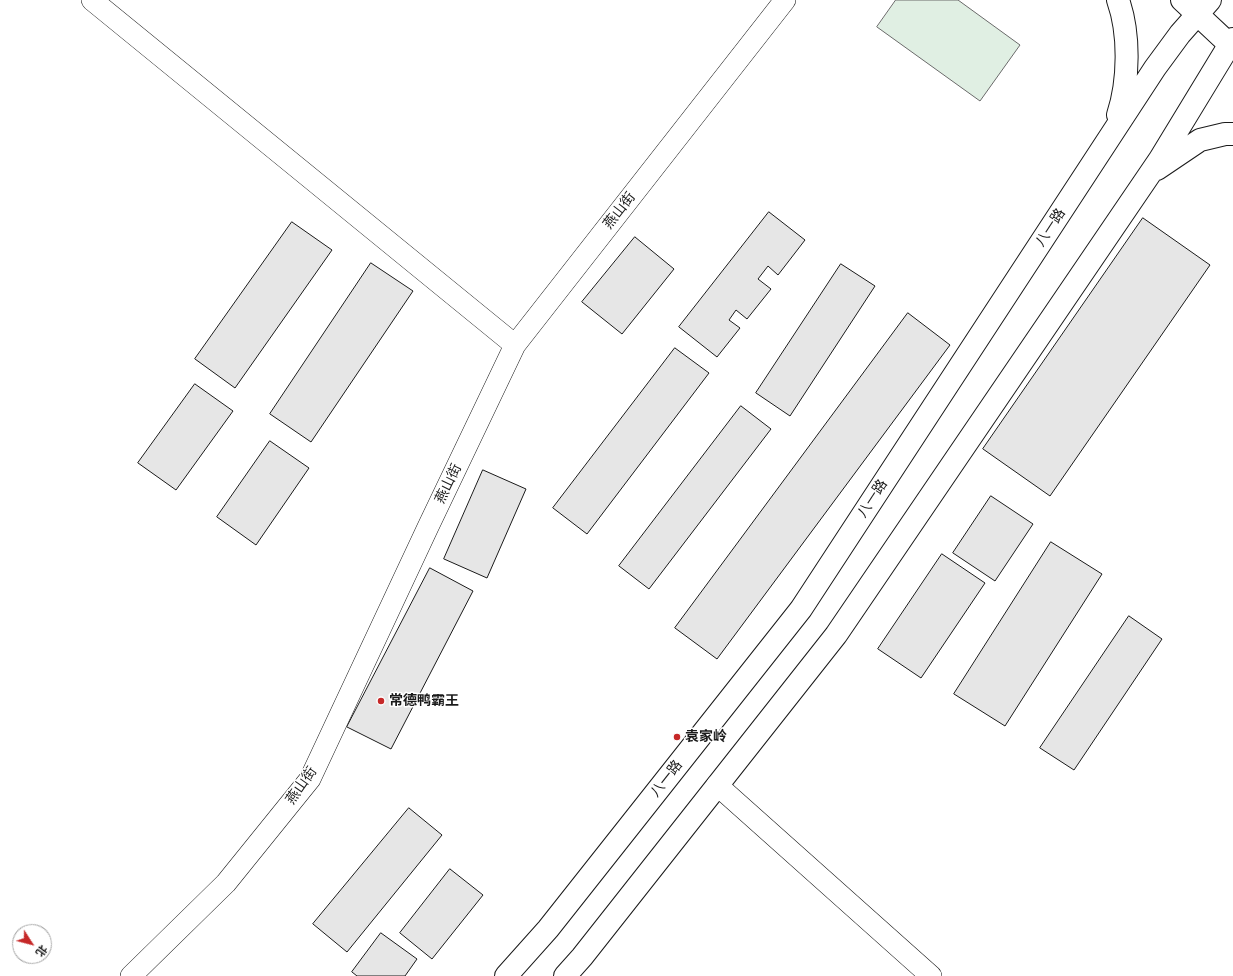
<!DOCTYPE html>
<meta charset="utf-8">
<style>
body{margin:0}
#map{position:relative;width:1233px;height:976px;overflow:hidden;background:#fff;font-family:"Sofia Sans Condensed","Noto Sans SC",sans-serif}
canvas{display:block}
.north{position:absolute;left:12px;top:924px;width:40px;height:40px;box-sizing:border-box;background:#fff;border:1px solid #a3a3a3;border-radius:50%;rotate:126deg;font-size:11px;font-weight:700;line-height:16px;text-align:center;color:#1a1a1a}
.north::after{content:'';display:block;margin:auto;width:14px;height:18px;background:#c62828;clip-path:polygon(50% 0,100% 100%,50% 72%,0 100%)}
</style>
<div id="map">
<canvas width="1233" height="976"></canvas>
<div class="north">北</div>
</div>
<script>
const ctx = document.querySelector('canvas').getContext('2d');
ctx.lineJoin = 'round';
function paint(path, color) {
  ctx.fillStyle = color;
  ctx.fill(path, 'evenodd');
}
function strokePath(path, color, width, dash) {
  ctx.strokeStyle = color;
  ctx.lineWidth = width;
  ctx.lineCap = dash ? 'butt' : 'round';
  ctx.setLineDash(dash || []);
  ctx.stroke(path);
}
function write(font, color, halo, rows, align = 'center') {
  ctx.font = font + ' "Sofia Sans Condensed","Noto Sans SC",sans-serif';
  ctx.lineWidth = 3;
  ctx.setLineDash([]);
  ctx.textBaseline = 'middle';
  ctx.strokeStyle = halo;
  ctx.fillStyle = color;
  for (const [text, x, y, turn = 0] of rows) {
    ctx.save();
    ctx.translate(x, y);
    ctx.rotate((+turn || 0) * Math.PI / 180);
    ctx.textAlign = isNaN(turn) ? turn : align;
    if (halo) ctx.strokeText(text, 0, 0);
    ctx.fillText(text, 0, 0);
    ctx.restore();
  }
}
const green = new Path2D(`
 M896,0H958L1020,45L980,101L877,27Z`);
const building = new Path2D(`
 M769,212L805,240L778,275L768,266L758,279L771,289L747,319L736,310L729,320L740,328L717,357L679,327Z
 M1143,218L1210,265L1050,496L983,449Z
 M292,222L332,250L235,388L195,359Z
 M635,237L674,269L622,334L582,302Z
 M371,263L413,291L311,442L270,414Z
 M841,264L875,286L790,416L756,393Z
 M908,313L950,345L717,659L675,628Z
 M675,348L709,373L587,534L553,508Z
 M195,384L233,411L176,490L138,463Z
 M741,406L771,429L649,589L619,566Z
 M270,441L309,468L256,545L217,517Z
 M483,470L526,489L487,578L444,559Z
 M991,496L1033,524L995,581L953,553Z
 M1051,542L1102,574L1005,726L954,694Z
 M942,554L985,583L921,678L878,649Z
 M430,568L473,591L391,749L347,727Z
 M1129,616L1162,639L1074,770L1040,748Z
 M409,808L442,835L347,952L313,924Z
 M450,869L483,895L432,959L400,933Z
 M381,933L417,959L405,976H357L352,972Z`);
const street = new Path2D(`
 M92,0L515,345
 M717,785L931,976
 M131,976L226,883L310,779L428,527L515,345L785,0`);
const secondary = new Path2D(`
 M1118,115C1129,81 1130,34 1118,0
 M1157,169L1200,140L1225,134H1233
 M506,976L548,929L801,609L1155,68L1180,34L1210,0
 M565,976L582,957L836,635L1160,159L1233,39`);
const primary = new Path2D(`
 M1182,0L1229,44`);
const markers = [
 [381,701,4,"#c62828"],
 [677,737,4,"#c62828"]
];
const streetNames = [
 ["燕山街",620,211,-52],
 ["八一路",1051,228,-57],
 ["燕山街",449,484,-64],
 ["八一路",873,499,-57],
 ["八一路",667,779,-52],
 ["燕山街",302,786,-55]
];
const poiNames = [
 ["常德鸭霸王",389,701],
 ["袁家岭",685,737]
];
paint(green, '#e0efe3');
strokePath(green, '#6a6a6a', 1);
paint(building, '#e6e6e6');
strokePath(building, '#1a1a1a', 1);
strokePath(street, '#1a1a1a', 22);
strokePath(secondary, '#1a1a1a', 24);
strokePath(primary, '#1a1a1a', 24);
strokePath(street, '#fff', 21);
strokePath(secondary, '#fff', 22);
strokePath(primary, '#fff', 22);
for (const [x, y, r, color] of markers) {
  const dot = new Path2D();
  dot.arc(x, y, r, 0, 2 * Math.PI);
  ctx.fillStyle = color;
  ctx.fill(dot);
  strokePath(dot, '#fff', 1.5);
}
write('14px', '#1a1a1a', '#fff', streetNames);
write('bold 14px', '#1a1a1a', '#fff', poiNames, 'left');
</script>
